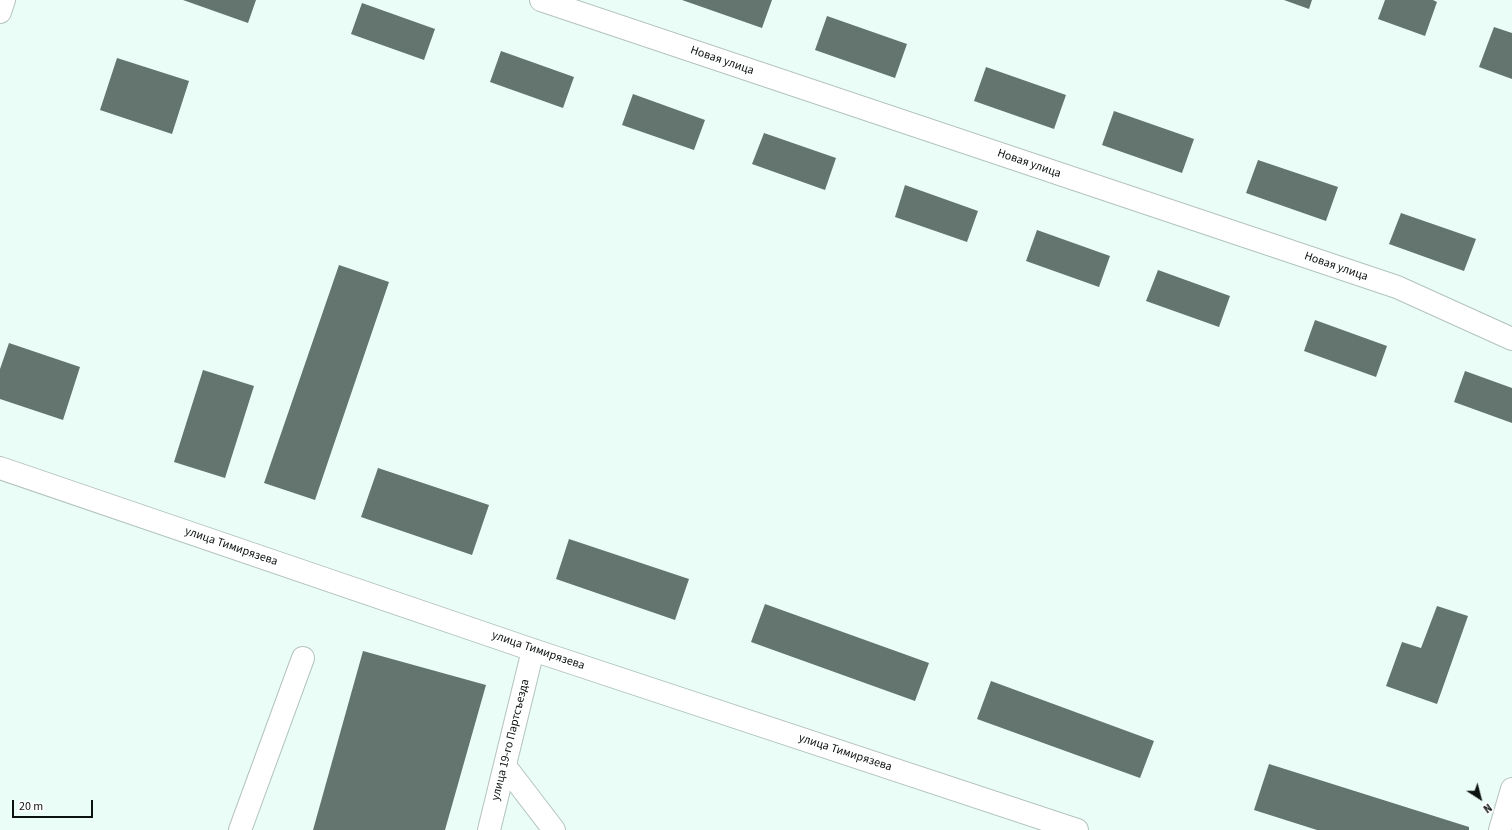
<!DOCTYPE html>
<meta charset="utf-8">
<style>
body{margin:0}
#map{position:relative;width:1512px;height:830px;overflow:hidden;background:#ebfdf7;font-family:"Source Sans 3",sans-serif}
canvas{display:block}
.north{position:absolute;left:1460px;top:778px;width:40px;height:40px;-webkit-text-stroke:3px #fff;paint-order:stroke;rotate:144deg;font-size:11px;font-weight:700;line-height:16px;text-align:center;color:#0c1210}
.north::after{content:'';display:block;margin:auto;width:14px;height:18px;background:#0c1210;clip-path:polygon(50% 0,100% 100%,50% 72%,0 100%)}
.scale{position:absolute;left:12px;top:800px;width:81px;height:18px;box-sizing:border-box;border:2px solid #0c1210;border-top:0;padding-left:5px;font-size:12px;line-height:14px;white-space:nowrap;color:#0c1210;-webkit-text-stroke:3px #fff;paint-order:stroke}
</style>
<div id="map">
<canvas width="1512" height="830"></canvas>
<div class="north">N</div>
<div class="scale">20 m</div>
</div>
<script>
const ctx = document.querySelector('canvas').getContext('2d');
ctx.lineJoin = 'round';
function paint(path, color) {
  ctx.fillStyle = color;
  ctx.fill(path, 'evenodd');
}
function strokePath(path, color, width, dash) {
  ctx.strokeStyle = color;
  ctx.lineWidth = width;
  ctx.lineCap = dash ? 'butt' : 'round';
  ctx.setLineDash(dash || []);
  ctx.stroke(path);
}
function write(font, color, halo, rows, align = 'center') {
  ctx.font = font + ' "Source Sans 3",sans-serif';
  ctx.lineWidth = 3;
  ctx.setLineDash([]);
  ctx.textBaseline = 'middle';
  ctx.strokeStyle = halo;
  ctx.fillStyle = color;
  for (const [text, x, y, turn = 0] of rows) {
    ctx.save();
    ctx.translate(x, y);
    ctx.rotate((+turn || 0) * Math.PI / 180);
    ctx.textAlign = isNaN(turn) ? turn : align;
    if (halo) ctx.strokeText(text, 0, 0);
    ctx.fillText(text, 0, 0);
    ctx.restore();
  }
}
const building = new Path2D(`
 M183,0H256L248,23Z
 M682,0H772L762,28Z
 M1284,0H1312L1309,9Z
 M1385,0H1433L1437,2L1425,36L1378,19Z
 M362,3L435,29L424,60L351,34Z
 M827,16L907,44L895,78L815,50Z
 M1494,27L1512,33V79L1479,67Z
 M501,51L574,77L563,108L490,82Z
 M117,58L189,81L172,134L100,110Z
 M986,67L1066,95L1054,129L974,101Z
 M633,94L705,120L694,150L622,125Z
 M1114,111L1194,139L1182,173L1102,145Z
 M764,133L836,158L825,190L752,164Z
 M1258,160L1338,187L1326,221L1246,193Z
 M905,185L978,211L967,242L895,217Z
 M1401,213L1476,239L1464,271L1389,244Z
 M1037,230L1110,256L1099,287L1026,261Z
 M339,265L389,282L315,500L264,483Z
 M1158,270L1230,296L1219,327L1146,301Z
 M1315,320L1387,346L1376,377L1304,351Z
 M9,343L80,367L63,420L0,399V369Z
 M203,370L254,386L225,478L174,462Z
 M1465,371L1512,388V423L1454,402Z
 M378,468L489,505L472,555L361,517Z
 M569,539L689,579L675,620L556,579Z
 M765,604L929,663L915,701L751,642Z
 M1437,606L1468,616L1437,704L1386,686L1402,642L1421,648Z
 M363,651L486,685L445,830H313Z
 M991,681L1154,741L1140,778L977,719Z
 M1269,764L1469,827V830H1317L1254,810Z`);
const minor = new Path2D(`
 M541,0L1397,287L1512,339
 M0,12L4,0
 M0,468L533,650L1077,830
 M505,766L554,830
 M240,830L303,658
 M489,830L533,650
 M1500,830L1512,789`);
const streetNames = [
 ["Новая улица",722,61,19],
 ["Новая улица",1029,164,19],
 ["Новая улица",1336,267,19],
 ["улица Тимирязева",231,547,19],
 ["улица Тимирязева",538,651,19],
 ["улица 19-го Партсъезда",511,740,-76],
 ["улица Тимирязева",845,753,18]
];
paint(building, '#64746f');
strokePath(minor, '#b3c3be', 24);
strokePath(minor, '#fff', 22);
write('12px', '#0c1210', '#fff', streetNames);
</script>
